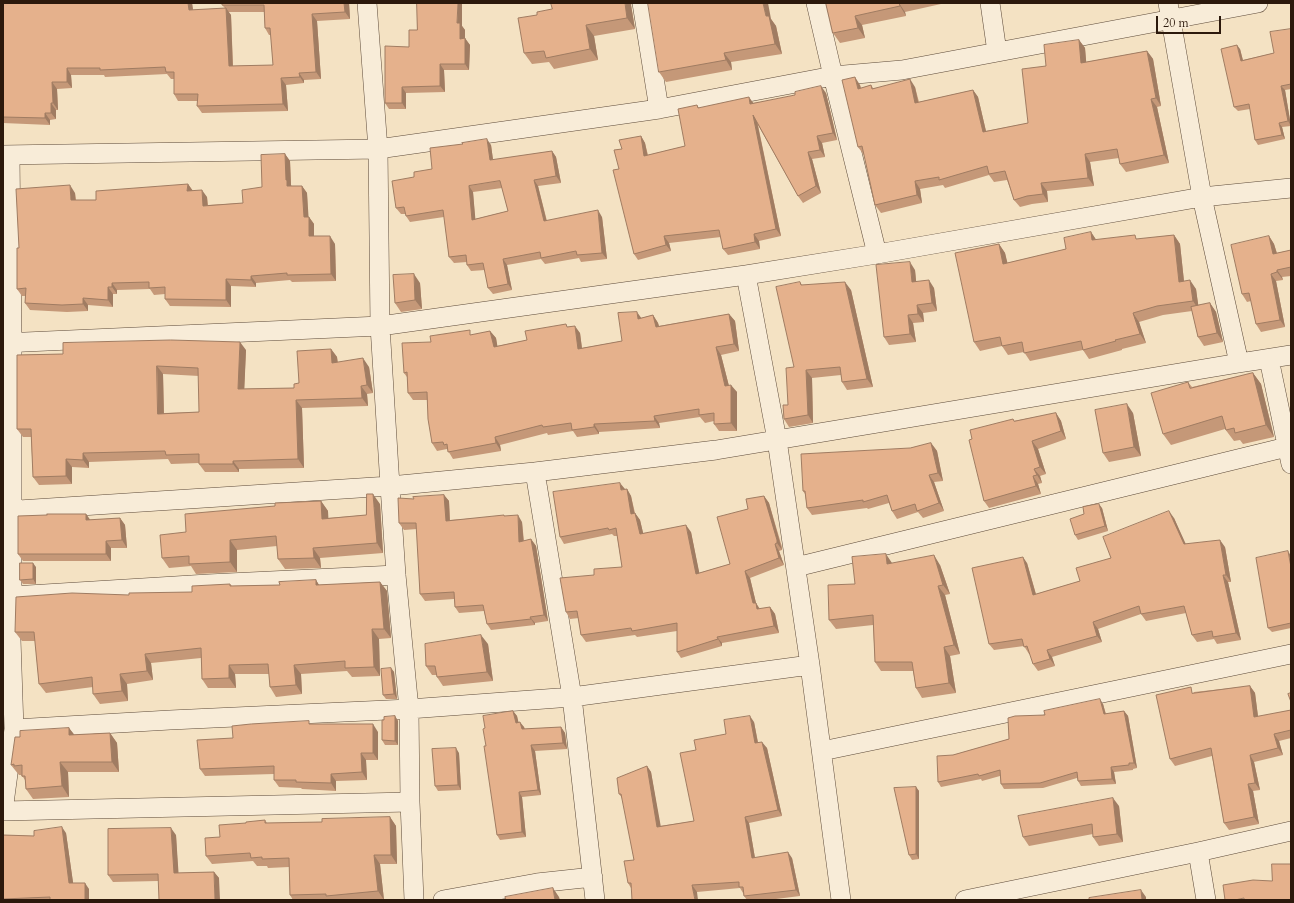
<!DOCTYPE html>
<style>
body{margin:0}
#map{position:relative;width:1294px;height:903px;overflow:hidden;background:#f4e2c3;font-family:Cardo,serif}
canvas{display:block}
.frame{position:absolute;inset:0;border:4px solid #2c190c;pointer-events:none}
.scale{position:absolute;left:1156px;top:16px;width:65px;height:18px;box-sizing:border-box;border:2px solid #2c190c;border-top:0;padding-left:5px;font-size:12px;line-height:14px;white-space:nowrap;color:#2c190c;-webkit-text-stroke:3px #f8ecd8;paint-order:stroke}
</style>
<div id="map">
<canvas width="1294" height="903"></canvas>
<div class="frame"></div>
<div class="scale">20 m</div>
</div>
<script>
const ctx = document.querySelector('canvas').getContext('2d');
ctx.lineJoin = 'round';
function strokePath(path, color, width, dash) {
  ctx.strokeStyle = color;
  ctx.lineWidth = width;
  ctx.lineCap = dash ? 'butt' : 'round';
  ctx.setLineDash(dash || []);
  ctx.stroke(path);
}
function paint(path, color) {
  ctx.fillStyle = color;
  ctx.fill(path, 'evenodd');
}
const street = new Path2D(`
 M367,3L378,149L380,326L390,486L396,575L409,709L410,802L414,900
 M642,3L659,109
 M816,3L833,76L877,254
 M990,3L997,52
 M1168,3L1202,197L1239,363
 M3,155L378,149L659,109L833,76L902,70L1258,3
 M746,275L777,440L810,665L841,900
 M3,343L380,326L746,275L877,254L1202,197L1291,188
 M1269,359L1291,464
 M535,472L572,697L595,900
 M3,511L390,486L535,472L716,450L1239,363L1291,355
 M796,567L1287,447
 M12,596L208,584L396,575
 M14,729L170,720L409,709L572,697L810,665
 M822,751L1291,654
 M3,811L14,729L11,639L12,596V343L10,155
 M3,811L410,802
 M1198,852L1206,900
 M443,900L537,883L593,877
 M965,900L1198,852L1291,831`);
const wall = new Path2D(`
 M3,3H192L193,10L225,8L222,5V3H349L350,19L317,21L321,79L304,80V83L286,85L288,111L202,113L197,106L198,101H178L174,94V79H171L167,74L105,77L104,75H71L72,88L57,89L58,110H56V119L50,120V125L3,123ZM228,12H264L265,28L269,35H271L273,65L233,66L231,15Z
 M826,3H941V4L905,12L906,16L862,25L865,38L840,43L833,33Z
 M631,5L635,29L594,36L598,60L554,69L549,62L532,64L524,53Z
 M771,19L776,26L782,54L731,62L732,70L666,82L659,72Z
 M462,26L465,30V39L470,45L469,70H444L445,92L406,93V109H389L385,103L417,30Z
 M1291,29V89L1285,90L1291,126L1282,127L1285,139L1258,145L1255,140L1250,109L1238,111L1234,107L1240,49L1243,60L1274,53Z
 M1079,40L1085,48L1086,62L1147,51L1153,59L1161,106L1157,107L1169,163L1126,172L1120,164L1119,158L1090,162L1094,186L1047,191L1048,202L1032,204L1020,207L1014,200L1007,180L994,182L989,175L945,188L943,185L920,189L922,203L881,213L875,205L864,155L858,147L860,85L861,88L871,85L873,88L915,87L919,102L973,90L978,97L986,131L1028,123L1046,66Z
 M826,93L837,140L822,143L825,157L812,159L821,193L803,203L798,196L758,125L781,236L759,241L760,249L728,255L723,249L721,237L669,243L671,251L638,260L634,254L619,169L641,136L645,143L648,155L685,146L697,105L699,108L753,103Z
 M491,145L493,160L552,151L556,157L561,183L538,186L547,221L602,217L607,259L581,262L579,258L545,264L541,259L507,265L512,290L493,294L488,288L485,270L471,271L467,265V262L454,263L449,257L444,217L410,222L406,216V214H401L396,208L414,177ZM502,188L508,211L475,219L473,192Z
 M285,154L290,161L291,185V186H302L307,193L308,217H309L314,224V236L335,244L336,281L292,282L290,280L256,283V287L231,286V307L170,306L165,299V294L154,295L150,289L117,290V294H113V307L88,305V311L67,312L30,310L25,303V296H22L17,289L19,248L75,193L76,200H96L188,184L192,190L207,197L208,205L243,203L262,187Z
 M1091,232L1096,240L1138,239L1174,235L1180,244L1184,281L1196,289L1198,305L1210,303L1216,312L1223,342L1204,346L1198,337L1192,311L1163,315L1139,322L1146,343L1122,349V350L1089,359L1083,350L1030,361L1024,352L1008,355L1002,346L980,351L974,342L999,244L1005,253L1007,263L1066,249Z
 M1269,236L1274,244L1277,253L1291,250V276L1282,277L1283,280L1276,281L1285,327L1261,332L1256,324L1251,301L1247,302L1242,294Z
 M915,270L916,282L934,288L937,311L923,313L924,322L913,323L916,342L889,345L884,337Z
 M800,282L802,285L851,290L873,387L847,390L842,382L841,375L812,378L813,423L789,427L784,419L788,405L794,367Z
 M420,283L422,309L401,312L395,303Z
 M729,314L735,321L739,351L721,355L729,386L737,392V431H719L714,424V421L705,423L700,417L659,423L660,428L599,432V434L577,437L573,431L548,435L547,433L500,445L501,451L453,459L447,449L437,451L432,443L427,400H413L408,393L407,377L404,373L431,342L473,335L490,331L496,338L497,346L527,340L568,327L580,333L582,348L622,341L641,318L653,315L658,323L659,326Z
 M331,349L337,357L338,362L369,367L373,393L367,394L368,406L302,408L304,468L239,469V472H205L199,464V463L171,464L168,459L89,462V468L72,467V484L39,485L33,477L31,437H23L17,429V355L246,350L244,389L294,388ZM163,374L199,376V412L164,413Z
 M1253,373L1261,384L1274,437L1243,444L1240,440L1234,441L1225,429L1171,445L1163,434L1188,382L1192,387Z
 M1056,413L1061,421L1066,439L1038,449L1046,474L1040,476L1042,483L1038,484L1041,494L989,508L984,501L972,439L1013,419L1014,421Z
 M1133,413L1141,456L1109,462L1103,453Z
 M931,443L937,451L943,481L934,482L944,511L923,518L918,512L897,519L892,511L889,503L868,509L867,508L812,515L807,508L805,494L803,491L910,448Z
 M627,489L631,496L635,513L640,520L643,533L691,532L699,573L730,564L748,509L764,496L769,503L782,547V550L779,551L784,565L750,578L756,603L760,609L770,607L775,614L779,633L722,643V646L681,658L677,652V631L637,637L635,635L586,642L581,635L579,618L570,619L566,612L594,575L622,567L617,536H614L612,534L564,544L560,537L625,490Z
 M444,495L449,501L450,520L505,516L522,522L524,541L531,539L536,546L548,621L535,623V625L491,630L487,624L484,611L459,613L455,607L454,599L425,601L420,594L417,529L404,530L399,523L414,499Z
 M321,501L328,511V518L366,515L380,504L383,553L320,558L321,568L285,569L278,559L277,546L237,550V572L196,574L191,566L169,568L162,558L186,532L275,506Z
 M1102,508L1108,531L1078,540L1075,535Z
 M86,514L90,520L120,518L125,525L127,548H111V561H23L18,554Z
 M1174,518L1185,544L1225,547L1231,582H1228L1241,640L1217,644L1214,639L1197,642L1192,635L1186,613L1146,621L1141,614L1098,629L1102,642L1052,657L1055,666L1038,671L1033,664L1030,653L1029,654L1024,646L994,650L989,644L1027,563L1036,594L1080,581L1111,558Z
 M1291,555V628L1272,632L1268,628Z
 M892,563H893L940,565L950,594L945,595L960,654L950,656L956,693L922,698L916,688L913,671H881L875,662L873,625L836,629L829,620L855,584Z
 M36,567V584H23L20,580Z
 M316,580L319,585L380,582L387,591L391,638L379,639L380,676L352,677L347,671L301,674L302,694L276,697L270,687L269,674H235L236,688H208L202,679L201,658L151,663L153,680L127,684L128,701L100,704L93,694V687L46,693L39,684L35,641H22L15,632L129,595L192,592L230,584L232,586L280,585Z
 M488,644L493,681L443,686L437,677V675H432L426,666Z
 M391,668L394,672L397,699H386L383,695Z
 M1250,686L1255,693L1258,717L1291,710V738L1279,741L1283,755L1254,762L1260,790L1253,791L1259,824L1229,830L1224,823L1212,756L1175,766L1170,759L1194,692Z
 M1103,704L1106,714L1124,711L1128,716L1137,768L1133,769V770L1114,772L1116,784L1081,786L1078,781L1077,778L1043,788L1004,789L1001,784L1000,776L982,781L981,779L941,787L938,782L953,755L1009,739L1045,715Z
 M513,711L517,716L518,722L524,727L525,729L561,727L565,733L567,749L535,751L541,795L522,797L526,837L500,840L497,835L486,746L485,728Z
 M395,716L398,721V745H385L382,740L384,720Z
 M754,722L758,742L767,748L782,816L749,823L755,858H792L800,896L768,900H747L744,896L743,893L740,888L697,892L631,888L628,883L634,860L623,799L619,794L647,766L651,772L660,826L694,821L696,750L726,734Z
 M311,724L378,732V760H366L367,780L336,781V791L302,789L301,788L279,787L274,780V774L205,776L200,769L233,738Z
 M69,728L74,735L110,733L117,743L119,772H68L69,797L33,799L26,789L25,780L23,777H22L21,775H19L11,765L20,737Z
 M459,753L461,790L438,791L435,786Z
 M916,787L919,791V859L912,860L909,855Z
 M1119,806L1123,842L1099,846L1093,837V834L1029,846L1023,837Z
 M390,817L396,826L397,864H380L384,900H293L290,895L289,867L268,868L267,866H257L253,861L212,864L206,856L220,837L246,823L265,820L267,823L322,822Z
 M66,833L73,883L89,889V900H3V835L34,836Z
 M176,835L178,873L214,872L219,878L158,881L113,882L108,875Z`);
const shadedWall = new Path2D(`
 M188,3H192L194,17L189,10Z
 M344,3H349L350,19L345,12Z
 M458,3H462V26L465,30V45L460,39L457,23Z
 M625,3H632L631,5L635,29L627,18Z
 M763,3H768L771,19L776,26L782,54L775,44L766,16Z
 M899,3L905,12L906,16L900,6Z
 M226,8L231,15L233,73L229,66Z
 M312,14L317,21L321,79L316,72Z
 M855,16L862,25L865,38L858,28Z
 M586,25L594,36L598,60L590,49Z
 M465,38L470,45L469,70L465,64Z
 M1079,40L1085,48L1087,71L1081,63Z
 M1237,45L1240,49L1244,65L1241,61Z
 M1147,51L1153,59L1161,106L1156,98Z
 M724,53L731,62L732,70L726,60Z
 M440,64L444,70L445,92L440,86Z
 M67,68L71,75L72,88L67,82Z
 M299,73L304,80V83L300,77Z
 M855,77L860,85L863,97L858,89Z
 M281,78L286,85L288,111L283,104Z
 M910,79L915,87L920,111L915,103Z
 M52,82L57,89L58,110L53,103Z
 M821,86L826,93L837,140L833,133Z
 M1281,86L1285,90L1291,126L1288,121Z
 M402,87L406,93V109L402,103Z
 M973,90L978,97L988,140L983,132Z
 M749,97L754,104H750Z
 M1151,99L1157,107L1169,163L1164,155Z
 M51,103L56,110V119L51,113Z
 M45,113L50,120V125L45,118Z
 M753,115L757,122L781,236L776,229Z
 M1279,123L1282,127L1285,139L1282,135Z
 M641,136L645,143L649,163L644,156Z
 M817,136L822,143L825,157L820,150Z
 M487,139L491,145L494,167L490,160Z
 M552,151L556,157L561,183L556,176Z
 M808,152L812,159L821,193L816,186Z
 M285,154L290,161L291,185L292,187L287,186L286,180Z
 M1085,154L1090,162L1094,186L1088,178Z
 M534,180L538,186L548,227L544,221Z
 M915,181L920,189L922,203L917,195Z
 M1041,183L1047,191L1048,202L1043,194Z
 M188,184L193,191H187Z
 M70,185L75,193L76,207L71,200Z
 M302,186L307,193L309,224L304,217Z
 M469,186L473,192L476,226L472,220Z
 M202,190L207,197L208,213L203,206Z
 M598,210L602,217L607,259L602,253Z
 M309,217L314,224V244L309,236Z
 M1091,232L1097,241L1092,240Z
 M754,234L759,241L760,249L755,242Z
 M1174,235L1180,244L1185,291L1179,282Z
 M330,236L335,244L336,281L331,274Z
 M664,236L669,243L671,251L666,245Z
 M1269,236L1274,244L1279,261L1273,254Z
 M999,244L1005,253L1010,273L1003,264Z
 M503,259L507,265L512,290L508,284Z
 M910,262L915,270L917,290L912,282Z
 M1277,270L1282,277L1283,280L1277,272Z
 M414,274L420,283L422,309L415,300Z
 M1271,274L1276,281L1285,327L1280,320Z
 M251,276L256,283V287L251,280Z
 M226,279L231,286V307L226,300Z
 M929,280L934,288L937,311L932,303Z
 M1190,280L1196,289L1199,310L1193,301Z
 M845,282L851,290L873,387L867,379Z
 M112,283L117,290V294L112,287Z
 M108,287L113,294V307L108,300Z
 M83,298L88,305V311L83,304Z
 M1210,303L1216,312L1223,342L1217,333Z
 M917,305L923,313L924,322L918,314Z
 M637,312L642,319H638Z
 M1133,313L1139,322L1146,343L1140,334Z
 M729,314L735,321L739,351L734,344Z
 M653,315L658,323L661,334L656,327Z
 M908,315L913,323L916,342L910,334Z
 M575,326L580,333L583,357L578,349Z
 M490,331L496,338L499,355L494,347Z
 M240,342L246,350L244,397L238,389Z
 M716,347L721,355L731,394L725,386Z
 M331,349L337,357L338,371L332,363Z
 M363,358L369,367L373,393L367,385Z
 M157,366L163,374L164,422L158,414Z
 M806,370L812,378L813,423L808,415Z
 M1253,373L1261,384L1274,437L1266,425Z
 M731,385L737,392V431L731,423Z
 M361,386L367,394L368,406L362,398Z
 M296,400L302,408L304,468L298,459Z
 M1127,404L1133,413L1141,456L1134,447Z
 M1056,413L1061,421L1066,439L1061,431Z
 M654,416L659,423L660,428L655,421Z
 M594,424L599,432V434L594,427Z
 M495,437L500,445L501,451L496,443Z
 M1032,441L1038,449L1046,474L1040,467Z
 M931,443L937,451L943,481L938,473Z
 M83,453L89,462V468L83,460Z
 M66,459L72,467V484L66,476Z
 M233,461L239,469V472L233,464Z
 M1034,469L1040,476L1042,483L1037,475Z
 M929,475L934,482L944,511L939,503Z
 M1033,476L1038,484L1041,494L1036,486Z
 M620,483L625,489L621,490Z
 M627,489L631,496L636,521L631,514Z
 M373,494L380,504L383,553L377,543Z
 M444,495L449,501L450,527L446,521Z
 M764,496L769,503L782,550L777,543Z
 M321,501L328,511L329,529L322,519Z
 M1099,504L1102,508L1108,531L1105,526Z
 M1169,511L1174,518L1189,551L1184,544Z
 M635,513L640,520L645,541L640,534Z
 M86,514L91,521L86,520Z
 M518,515L522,522L524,548L519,542Z
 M120,518L125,525L127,548L122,540Z
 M686,525L691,532L701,581L696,574Z
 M531,539L536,546L548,621L544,615Z
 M230,540L237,550V572L230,562Z
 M1220,540L1225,547L1231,582L1226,575Z
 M106,541L111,548V561L106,554Z
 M775,544L779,551L784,565L779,558Z
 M313,548L320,558L321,568L314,558Z
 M1288,551L1291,556V567Z
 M886,554L892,563L894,574L887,564Z
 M934,555L940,565L950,594L943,585Z
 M1023,557L1027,563L1038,602L1033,595Z
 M33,563L36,567V584L33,579Z
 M745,571L750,578L756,603L760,610L762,616L753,603Z
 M1223,575L1228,582L1241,640L1236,633Z
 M316,580L322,590L316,585Z
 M380,582L387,591L391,638L384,629Z
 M938,586L945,595L960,654L954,645Z
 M770,607L775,614L779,633L774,626Z
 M530,617L535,623V625L531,619Z
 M1093,622L1098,629L1102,642L1097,636Z
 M372,629L379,639L380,676L374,667Z
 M481,635L488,644L493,681L487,672Z
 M717,637L722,643V646L718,639Z
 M944,647L950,656L956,693L949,683Z
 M1047,650L1052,657L1055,666L1050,659Z
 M145,654L151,663L153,680L147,671Z
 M229,665L235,674L236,688L229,678Z
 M294,665L301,674L302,694L296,685Z
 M391,668L394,672L397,699L394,694Z
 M120,674L127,684L128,701L122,691Z
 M1250,686L1255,693L1259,724L1254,717Z
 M1100,699L1103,704L1107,719L1104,714Z
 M513,711L517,716L520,728L516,723Z
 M1124,711L1128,716L1137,768L1134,763Z
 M395,716L398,721V745L395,741Z
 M750,716L754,722L759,749L755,743Z
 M520,722L524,727L526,735L522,729Z
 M373,724L378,732V760L373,753Z
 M561,727L565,733L567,749L563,743Z
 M69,728L77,738L69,735Z
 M110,733L117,743L119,772L112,762Z
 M1274,734L1279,741L1283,755L1278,748Z
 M762,742L767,748L782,816L778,810Z
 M531,745L535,751L541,795L538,790Z
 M456,748L459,753L461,790L458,785Z
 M361,753L366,760L367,780L362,772Z
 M1250,755L1254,762L1260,790L1255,783Z
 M60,762L68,772L69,797L62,786Z
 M647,766L651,772L662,833L657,827Z
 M1111,767L1114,772L1116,784L1112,779Z
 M331,774L336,781V791L331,783Z
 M1248,784L1253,791L1259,824L1254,817Z
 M916,787L919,791V859L916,854Z
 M519,792L522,797L526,837L522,832Z
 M1113,798L1119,806L1123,842L1117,834Z
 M390,817L396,826L397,864L391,855Z
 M745,817L749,823L756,864L752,858Z
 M62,827L66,833L74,889L69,883Z
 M171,828L176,835L179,880L174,873Z
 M788,852L792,858L800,896L796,890Z
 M374,855L380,864L384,900L378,891Z
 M214,872L219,878L220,900H215Z
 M85,883L89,889V900H85Z
 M692,885L697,892L698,900H695Z
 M553,888L559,897L560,900H555Z
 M1141,890L1146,897V900H1142Z`);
const building = new Path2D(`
 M3,3H188L189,10L226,8L229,66L273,65L270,28H265L264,5H222V3H344L345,12L312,14L316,72L299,73L300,77L281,78L283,104L197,106L198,94H174V72H166L165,67L100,70V68H67V82H52L53,103H51V113H45V118L3,117Z
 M417,3H458L457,23H460V39L465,38V64H440V86L402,87V103H385V46L409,47V30H417Z
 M551,3H625L627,18L586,25L590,49L546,58L544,51L524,53L518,18L537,15V12L552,9Z
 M648,3H763L766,16H769L775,44L724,53L726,60L659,72Z
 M826,3H899L900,6L855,16L858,28L833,33Z
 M1291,29V84L1281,86L1288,121L1279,123L1282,135L1255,140L1249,104L1234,107L1221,49L1237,45L1241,61L1274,53L1270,32Z
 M1079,40L1081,63L1147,51L1156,98L1151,99L1164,155L1120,164L1117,149L1085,154L1088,178L1041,183L1043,194L1027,196L1014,200L1005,171L989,174L987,166L939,180V177L915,181L917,195L875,205L862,146L858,147L842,80L855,77L858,89L871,85L872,89L910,79L915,103L973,90L983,132L1028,123L1022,69L1046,66L1044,45Z
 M821,86L833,133L817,136L820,150L808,152L816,186L798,196L753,115L776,229L754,234L755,242L723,249L719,230L664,236L666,245L634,254L613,170L619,169L614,150L622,149L619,140L641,136L644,156L685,146L678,109L697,105L698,108L749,97L750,104L795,95V92Z
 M487,139L490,160L552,151L556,176L534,180L544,221L598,210L602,253L577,255L576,251L541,258L540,252L503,259L508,284L488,288L483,263L467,265L466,255L449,257L443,210L406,216L404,207L396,208L392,181L414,177V172L432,169L430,148L463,144L462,143ZM500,181L508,211L472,220L469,186Z
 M285,154L286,180H287V186H302L304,217H309V236H330L331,274L287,275V273L251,276V280L226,279V300L165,299V287L149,288V282L112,283V287H108V300L83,298V304L62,305L25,303L26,288L17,289V248H19L16,189L70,185L71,200H96V191L188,184L187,191L202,190L203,206L243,203L242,190L262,187L261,155Z
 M1091,232L1092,240L1135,235L1136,239L1174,235L1179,282L1190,280L1193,301L1157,306L1133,313L1140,334L1115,340L1116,341L1083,350L1081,341L1024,353L1022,342L1002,346L1000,337L974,342L955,253L999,244L1003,264L1066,249L1064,238Z
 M1269,236L1273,254L1291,250V267L1277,270V272L1271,274L1280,320L1256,324L1249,293L1242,294L1231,245Z
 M910,262L912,282L929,280L932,303L917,305L918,314L908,315L910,334L884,337L876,265Z
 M414,274L415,300L395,303L393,275Z
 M800,282L801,285L845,282L867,379L842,382L840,367L806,370L808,415L784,419L783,405H788L786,368L794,367L776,287Z
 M1210,303L1217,333L1198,337L1191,307Z
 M637,312L638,319L653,315L656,327L729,314L734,344L716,347L725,386L731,385V423L714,424V413L699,415V409L654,416L655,421L594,424V427L572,430L571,423L543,427L542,425L495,437L496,443L448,452L447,444L444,445L443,442L432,443L428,419L427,392L408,393L407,372L404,373L402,343L431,342L430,336L470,330V335L490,331L494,347L527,340L525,331L566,324L567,327L575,326L578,349L622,341L618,313Z
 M171,340L240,342L238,389L294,388V384L299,383L297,351L331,349L332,363L363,358L367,385L361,386L362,398L296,400L298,459L233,461V464H199V454L166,455L165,451L83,453V460L66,459V476L33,477L31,429H17V355L63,354V343ZM157,366L198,368L199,412L158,414Z
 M1253,373L1266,425L1235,433L1234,428L1226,430L1222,416L1163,434L1151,393L1188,382L1190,388Z
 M1127,404L1134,447L1103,453L1095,410Z
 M1056,413L1061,431L1032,441L1040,467L1034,469L1037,475L1033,476L1036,486L984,501L969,440L972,439L970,430L1013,419L1014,421Z
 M931,443L938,473L929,475L939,503L917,511L915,504L892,511L887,495L863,502V500L807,508L805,491H803L801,454L910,448Z
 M620,483L621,490L627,489L631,514L635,513L640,534L686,525L696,574L730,564L717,517L748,509L746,499L764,496L777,540V543L775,544L779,558L745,571L753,603H756L757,609L770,607L774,626L717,637L718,639L677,652V623L632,631L631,628L581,635L577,611L566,612L560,578L594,575V569L622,567L616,528L609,530L608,528L560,537L553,492Z
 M367,494H373L377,543L313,548L314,558L278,559L276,536L230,540V562L189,564V556L162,558L160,535L186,532L185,514L275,506V503L321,501L322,519L366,515Z
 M444,495L446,521L504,515V516L518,515L519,542L531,539L544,615L530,617L531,619L487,624L483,605L455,607L454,592L420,594L416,523H399L398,498L414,499L413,497Z
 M1099,504L1105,526L1075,535L1070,519L1084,514L1083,507Z
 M1169,511L1184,544L1220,540L1226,575H1223L1236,633L1213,637L1212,631L1192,635L1184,606L1141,614L1139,606L1093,622L1097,636L1047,650L1050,659L1033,664L1027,646L1024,647L1022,639L989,644L972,568L1023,557L1033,595L1080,581L1076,568L1111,558L1103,537Z
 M47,514H86V520L120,518L122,540L106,541V554H18V516L47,515Z
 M1288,551L1291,567V623L1268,628L1256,558Z
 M886,554L887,564L934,555L943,585L938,586L954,645L944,647L949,683L916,688L912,662H875L873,615L829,620L828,585L855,584L852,557Z
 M20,563H33V579L20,580Z
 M316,580V585L380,582L384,629H372L374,667L345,668V661L294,665L296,685L270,687L268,664L229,665V678L202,679L201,648L145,654L147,671L120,674L122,691L93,694L92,677L39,684L34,632H15L16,597L72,593L129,595V593L192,592V586L230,584V586L280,585L279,582Z
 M481,635L487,672L437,677L435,666H426L425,644Z
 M391,668L394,694L383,695L381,669Z
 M1250,686L1254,717L1291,710V730L1274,734L1278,748L1250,755L1255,783L1248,784L1254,817L1224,823L1211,748L1170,759L1156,695L1191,687L1192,693Z
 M1291,693V702L1288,694Z
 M1100,699L1104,714L1124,711L1134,763H1129V765L1111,767L1112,779L1078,781L1077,772L1040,783L1001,784L1000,770L979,776L978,774L938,782L937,756L953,755L1009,739L1008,718L1015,716L1045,715L1044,711Z
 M513,711L516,723L520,722L522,729L561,727L563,743L531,745L538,790L519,792L522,832L497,835L484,746H486L483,729L485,728L483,716Z
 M395,716V741L382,740V720H384V717Z
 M750,716L755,743L762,742L778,810L745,817L752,858L788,852L796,890L744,896L743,887H739V882L692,885L695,900H632L631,883H628L624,861L634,860L621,794H619L617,778L647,766L657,827L694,821L680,753L696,750L694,740L726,734L724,720Z
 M309,721V724H373V753H361L362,772L331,774V783L296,782V780H274V766L200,769L197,740L233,738L232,726L251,724Z
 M69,728V735L110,733L112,762H60L62,786L26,789L25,776H22V765L14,766V764L11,765L15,737H20V731Z
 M456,748L458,785L435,786L432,749Z
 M916,787V854L909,855L894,788Z
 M1113,798L1117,834L1093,837L1092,824L1023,837L1018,816Z
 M390,817L391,855H374L378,891L326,896V894L290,895L289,858L262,859V857L251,858L250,853L206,856L205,838L220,837L219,825L246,823V822L265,820V823L322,822V819Z
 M62,827L69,883H85V900H50V897L3,899V835L34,836V831Z
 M171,828L174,873L214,872L215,900H159L158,874L108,875V829Z
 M1272,864H1291V900H1244V898L1235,900H1225L1223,885L1253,880L1272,881Z
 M553,888L555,900H506L505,897Z
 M1141,890L1142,900H1086H1089V898Z`);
strokePath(street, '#5e4b3a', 20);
strokePath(street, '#f8ecd8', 19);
paint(wall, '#c59878');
paint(shadedWall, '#a07c62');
paint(building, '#e5b18c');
strokePath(building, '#a07c62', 1);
</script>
